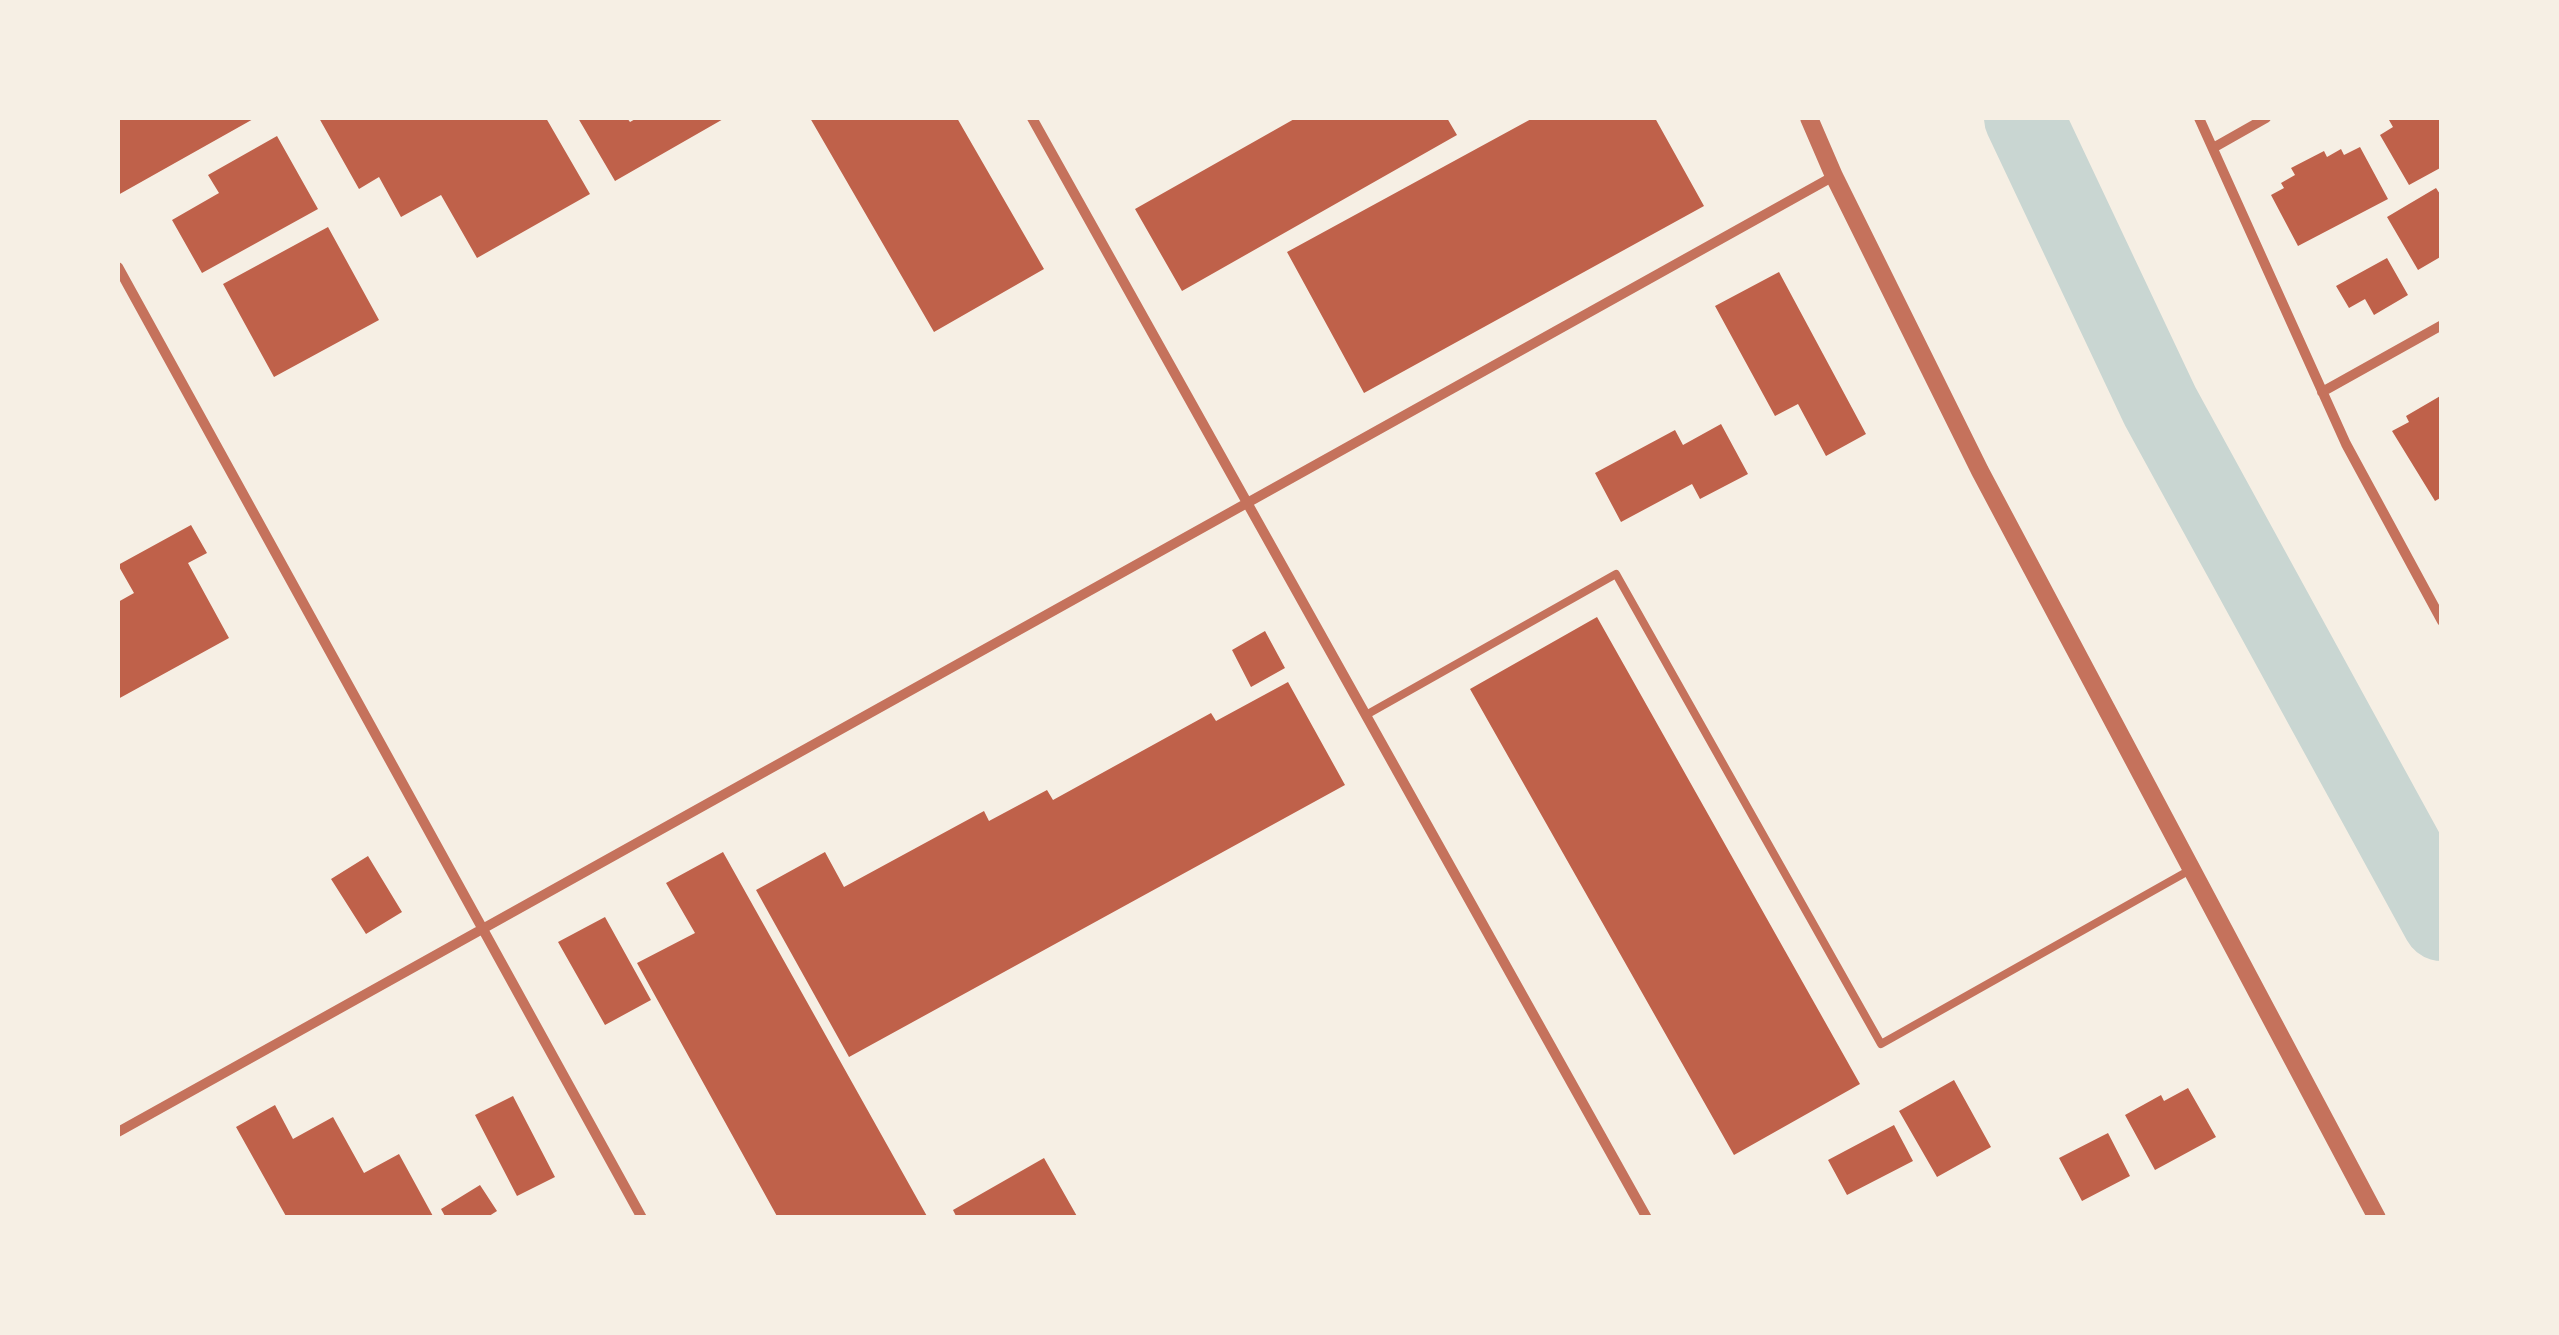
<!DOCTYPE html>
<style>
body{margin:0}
#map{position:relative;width:2559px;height:1335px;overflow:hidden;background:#f6efe4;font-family:Georgia,serif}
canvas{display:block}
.frame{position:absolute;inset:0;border:120px solid #f6efe4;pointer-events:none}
</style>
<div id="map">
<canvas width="2559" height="1335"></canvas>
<div class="frame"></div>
</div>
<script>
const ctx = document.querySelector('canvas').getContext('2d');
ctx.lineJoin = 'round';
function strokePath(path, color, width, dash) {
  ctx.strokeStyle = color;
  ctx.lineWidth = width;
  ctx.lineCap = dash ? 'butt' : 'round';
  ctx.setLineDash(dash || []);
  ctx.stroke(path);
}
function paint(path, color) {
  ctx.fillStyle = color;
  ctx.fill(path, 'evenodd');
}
const river = new Path2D(`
 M2024,118L2160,406L2442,921`);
const building = new Path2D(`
 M118,118H255L118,195Z
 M319,118H546L590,194L477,258L441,195L401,217L379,177L359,189Z
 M578,118H627L630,122L637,118H725L615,181Z
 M810,118H957L1044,269L934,332Z
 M1296,118H1447L1457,135L1182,291L1135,209Z
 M1533,118H1655L1704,206L1364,393L1287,252Z
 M2393,118H2442V167L2409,185L2380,135L2393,127L2389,120Z
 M277,136L318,209L202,273L172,220L219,193L208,175Z
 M2360,147L2388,199L2298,246L2271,195L2284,188L2281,183L2295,175L2291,168L2324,151L2327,157L2341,149L2344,155Z
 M2436,188L2442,197V256L2418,270L2387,217Z
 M328,227L379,320L274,377L223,284Z
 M2387,258L2408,295L2374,315L2365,299L2349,308L2336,286Z
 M1779,272L1866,434L1826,456L1798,404L1775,416L1715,306Z
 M2442,395V497L2435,501L2392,431L2409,422L2406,416Z
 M1721,424L1748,474L1700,499L1692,484L1621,522L1595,473L1675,430L1683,445Z
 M191,525L207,553L188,563L229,638L118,699V602L134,593L118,565Z
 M1597,617L1860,1084L1734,1155L1470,689Z
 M1265,631L1285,668L1251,687L1232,650Z
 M1288,682L1345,785L849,1057L756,890L825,852L844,887L984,811L989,821L1047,790L1053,800L1211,713L1216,721Z
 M723,852L928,1218H778L637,963L695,933L666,883Z
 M368,856L402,912L366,934L331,879Z
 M605,917L651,1000L605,1025L558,942Z
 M1954,1080L1991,1147L1937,1177L1899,1111Z
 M2188,1088L2216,1137L2155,1170L2125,1115L2161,1095L2164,1101Z
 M513,1096L555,1177L517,1196L475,1115Z
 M275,1105L293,1139L333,1117L364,1173L399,1154L434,1218H287L236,1127Z
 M1894,1125L1913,1161L1847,1195L1828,1160Z
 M2108,1133L2130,1176L2082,1201L2059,1158Z
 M1044,1158L1078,1218H957L953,1210Z
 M480,1185L497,1211L486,1218H446L441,1209Z`);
const service = new Path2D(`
 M1366,715L1616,574L1881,1044L2190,870`);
const minor = new Path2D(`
 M1032,118L1647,1218
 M2199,118L2346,444L2442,621
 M2213,148L2266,118
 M118,267L642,1218
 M2322,392L2442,325
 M118,1132L1834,176`);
const tertiary = new Path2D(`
 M1809,118L1834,176L1980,471L2377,1218`);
strokePath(river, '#c9d6d2', 80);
paint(building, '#bf614a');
strokePath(service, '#c5725c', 8);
strokePath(minor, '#c5725c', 10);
strokePath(tertiary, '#c5725c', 18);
</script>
